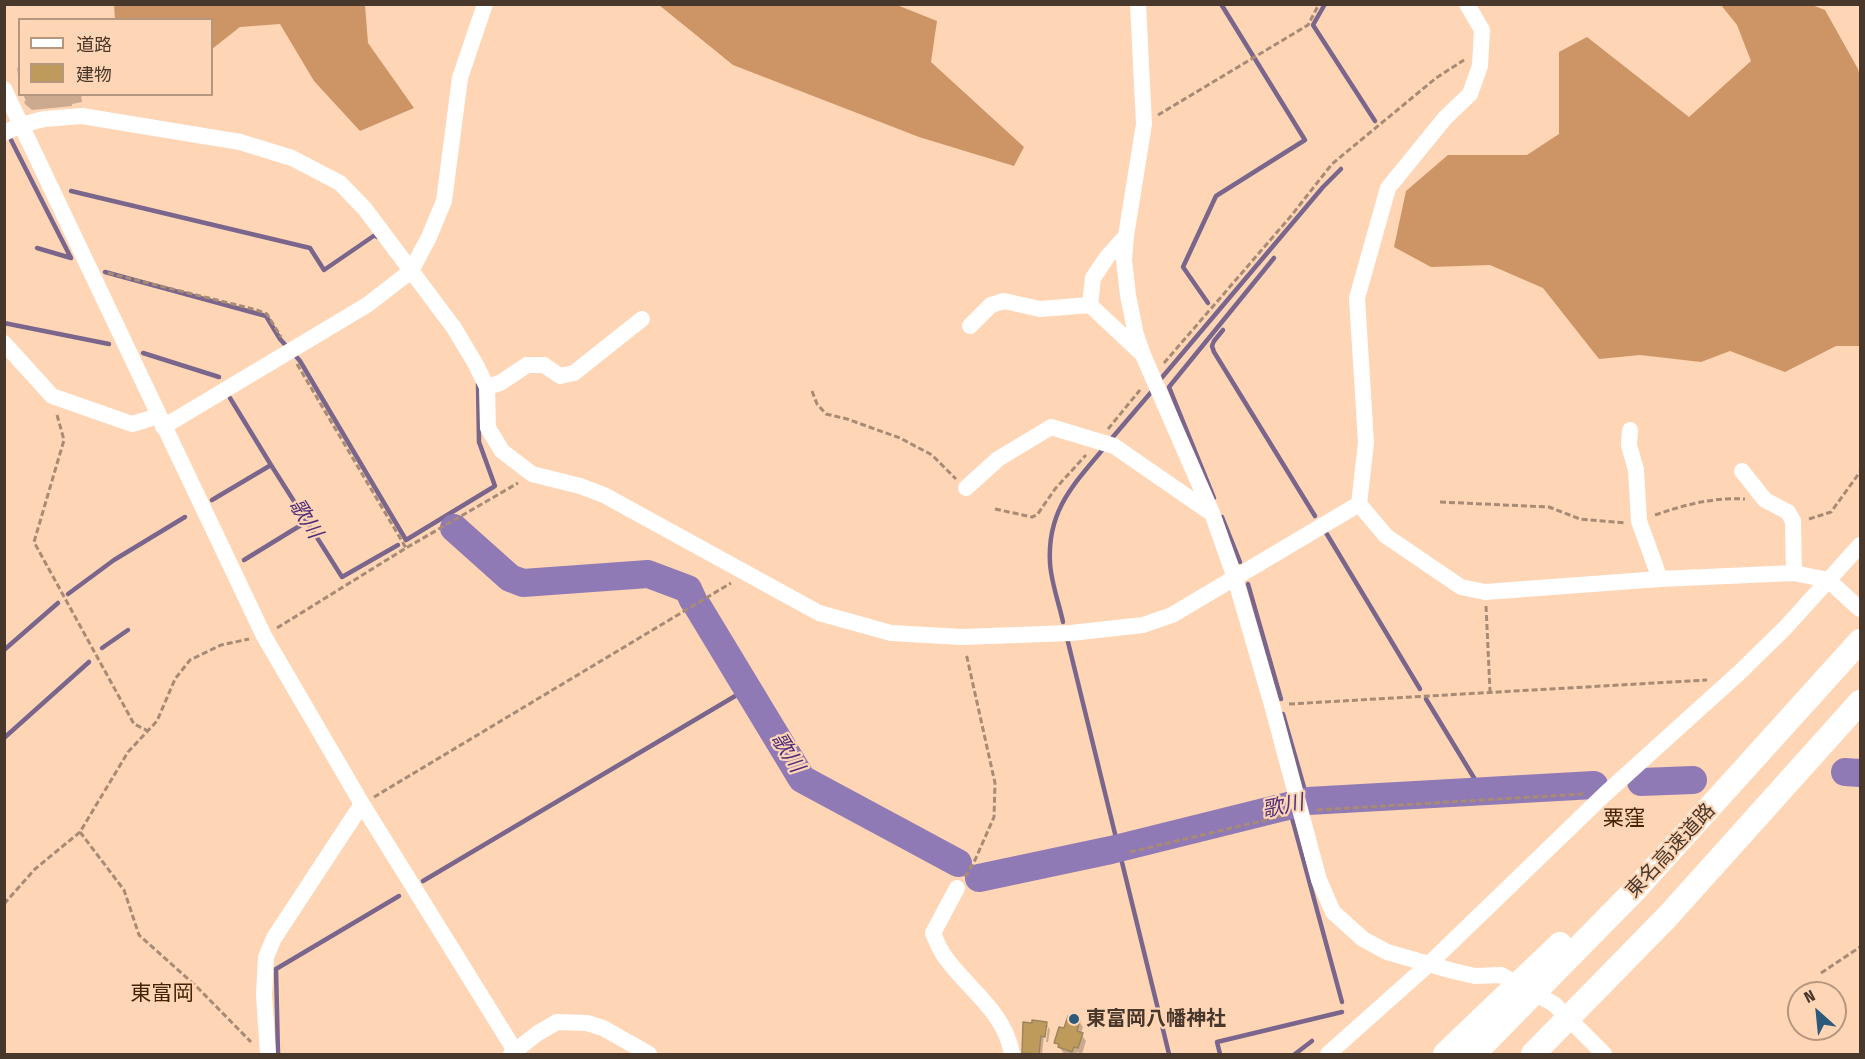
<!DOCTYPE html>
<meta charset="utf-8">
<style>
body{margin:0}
#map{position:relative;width:1865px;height:1059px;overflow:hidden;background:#fed5b5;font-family:"Fira Sans Condensed","Noto Sans JP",sans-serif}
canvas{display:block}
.frame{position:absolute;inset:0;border:6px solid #48382b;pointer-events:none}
.legend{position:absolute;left:18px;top:18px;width:195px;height:78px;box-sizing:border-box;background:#fed5b5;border:2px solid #b5967e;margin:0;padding:8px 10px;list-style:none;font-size:18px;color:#48382b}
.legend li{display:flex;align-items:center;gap:12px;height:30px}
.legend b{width:30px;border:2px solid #b5967e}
.north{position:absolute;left:1787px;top:981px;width:60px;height:60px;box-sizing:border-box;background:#fed5b5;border:2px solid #b5967e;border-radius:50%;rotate:333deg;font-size:16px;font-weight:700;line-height:24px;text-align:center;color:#48382b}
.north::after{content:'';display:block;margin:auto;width:21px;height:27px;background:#2c5a7a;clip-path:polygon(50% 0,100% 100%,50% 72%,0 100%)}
</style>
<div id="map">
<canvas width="1865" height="1059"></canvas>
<div class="frame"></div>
<ul class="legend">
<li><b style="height:8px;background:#fff"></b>道路</li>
<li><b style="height:16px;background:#be9b5b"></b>建物</li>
</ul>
<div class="north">N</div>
</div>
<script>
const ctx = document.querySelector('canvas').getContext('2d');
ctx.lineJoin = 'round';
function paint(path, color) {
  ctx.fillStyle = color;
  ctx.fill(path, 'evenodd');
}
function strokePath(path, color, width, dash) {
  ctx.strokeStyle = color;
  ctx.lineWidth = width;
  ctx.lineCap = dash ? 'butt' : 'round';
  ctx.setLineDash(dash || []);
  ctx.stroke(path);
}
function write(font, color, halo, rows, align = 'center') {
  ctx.font = font + ' "Fira Sans Condensed","Noto Sans JP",sans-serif';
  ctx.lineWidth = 4.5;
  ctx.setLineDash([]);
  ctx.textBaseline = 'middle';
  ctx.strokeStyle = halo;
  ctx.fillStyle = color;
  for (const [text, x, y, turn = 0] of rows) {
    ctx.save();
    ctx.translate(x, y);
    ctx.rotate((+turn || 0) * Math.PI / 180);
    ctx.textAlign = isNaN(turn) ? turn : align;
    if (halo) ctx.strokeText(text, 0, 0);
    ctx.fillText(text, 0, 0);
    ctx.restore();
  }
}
const forest = new Path2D(`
 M114,5H365L368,43L414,108L360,131L314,81L280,24L240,27L212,49V20L115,19Z
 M659,5H897L937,21L931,62L1024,147L1014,166L919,137L733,65Z
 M1721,5H1812L1825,10L1858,69L1860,78V346H1836L1785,372L1730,351L1701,362L1640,355L1599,359L1543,288L1490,265L1431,267L1394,247L1406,191L1448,155H1527L1559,134V52L1587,37L1689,117L1751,61L1737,25Z`);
const shadow = new Path2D(`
 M20,67V87L17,68Z
 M23,94H81L82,102L72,104V106L32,110L25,104L24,101H26Z
 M1079,1021L1083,1027L1081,1034L1086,1041L1082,1054L1077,1052L1076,1054H1064L1056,1042L1065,1030Z
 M1046,1023L1050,1030L1048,1042H1046L1048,1027H1045L1042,1054H1025L1023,1052Z`);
const stream = new Path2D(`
 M1325,4L1313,25L1375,121
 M11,140L71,258
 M71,191L310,248L324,270L375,235L377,237
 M37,248L71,258
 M105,272L266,316L280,339L288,348
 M1208,303L1183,267L1216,196L1305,140L1221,4
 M4,323L109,344
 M1223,330L1214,341L1212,346L1214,352L1315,516
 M143,353L219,377
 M294,354L300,361L406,540L495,486L479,442L478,384
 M1159,381L1323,187L1341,169
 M230,398L271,465
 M1112,438L1153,390
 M1214,498L1169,387L1274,258
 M212,500L271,465L342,577L398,545
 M1222,517L1240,562
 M1325,531L1420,689
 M244,560L306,522
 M1248,584L1281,699
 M68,594L114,560L185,517
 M1063,622C1059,603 1051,582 1050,563C1047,511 1073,485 1104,448
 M1067,638L1169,1054
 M102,648L128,630
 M4,650L58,603
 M1426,699L1482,791
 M1283,714L1308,801
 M4,738L89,662
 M1292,818L1342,1002
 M423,881L747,689
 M278,1054L276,969L399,896
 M1220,1054L1217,1042L1342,1012
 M1295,1054L1312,1041`);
const river = new Path2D(`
 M454,528L510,578L523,583L648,574L688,589L693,600
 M698,607L802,779L958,863
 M1845,772L1860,773
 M1641,782L1693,780
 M979,878L1111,850L1308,801L1594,785`);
const building = new Path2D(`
 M1068,1016L1080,1020L1077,1031L1083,1033L1078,1048L1074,1047L1072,1052L1058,1047L1059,1044L1054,1043L1059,1027L1064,1028Z
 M1032,1020L1047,1022L1045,1037L1041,1036L1039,1054L1022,1053L1023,1022L1032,1023Z`);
const path = new Path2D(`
 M1158,115L1308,25L1319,4
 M108,273L257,310L267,314L281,337
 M1164,363L1291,216L1332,164L1436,78L1464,60
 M297,364L406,548
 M812,391L817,404L826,414L847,419L900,438L932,455L956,479
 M57,415L64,440L34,542L134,724L148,731
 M1108,429L1140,390
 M1440,502L1549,507L1580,519L1626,523
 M995,509L1032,517L1037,515L1055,489L1086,455
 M1655,515C1684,505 1713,497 1745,499
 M1809,519L1831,512L1860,472
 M1486,606L1490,691
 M277,628L406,548L518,483
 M1289,704L1707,680
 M374,797L731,583
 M1317,810L1583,794
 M80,832L124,890L139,935L197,987L251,1042
 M1130,852L1287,815
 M965,877L975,860L994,817L995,783L966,653
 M4,904L35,869L80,832L128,752L157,721L175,679L190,660L221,645L249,639
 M1821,973L1860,947`);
const minor = new Path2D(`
 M1138,4L1144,124L1126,236L1124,260L1128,295L1136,335L1143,355L1212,513L1235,578L1272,705L1319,880L1333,912L1363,939L1387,952L1453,971L1475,976L1501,975L1554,1004L1604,1054
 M4,89L264,636L362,804L517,1054
 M4,133L21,125L44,119L82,116L240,142L292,158L340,183L365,209L454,328L475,363L487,387L488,428L502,451L532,474L580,486L604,495L819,613L891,633L962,637L1071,633L1143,625L1172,615L1359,504L1366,443L1357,298L1388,188L1445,118L1470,94L1480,66L1482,30L1467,4
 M1090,305L1093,278L1107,257L1126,236
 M970,326L991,305L1004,301L1040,309L1090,305L1140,352
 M4,343L52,396L132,424L159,416
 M487,387L500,383L527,365H544L560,376L574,373L642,319
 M163,427L367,305L411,271L429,237L444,201L460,78L485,4
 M1630,430L1629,445L1636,470L1639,521L1660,579
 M1742,471L1765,500L1788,512L1793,521L1794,573
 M966,488L998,459L1051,427L1114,446L1211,513
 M1359,504L1386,536L1461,587L1485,592L1660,579L1794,573L1828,580L1860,609
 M957,888L933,933C936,940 939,948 943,954C966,988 1005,1011 1012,1054
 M268,1054L264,995L266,957L274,938L362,804
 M511,1054L538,1033L557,1022L587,1023L603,1028L649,1054
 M1328,1054L1429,964L1605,794L1740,672L1785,628L1860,545`);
const highway = new Path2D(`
 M1445,1054L1560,944
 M1474,1054L1635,890L1860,641
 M1533,1054L1668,916L1860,702`);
const markers = [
 [1074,1019,6,"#2c5a7a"]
];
const streetNames = [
 ["東名高速道路",1671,851,-47]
];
const poiNames = [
 ["東富岡八幡神社",1086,1019]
];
const waterNames = [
 ["歌川",305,519,58],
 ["歌川",787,753,58],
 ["歌川",1283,807,-12]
];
const neighbourhoodNames = [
 ["粟窪",1624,819],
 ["東富岡",162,994]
];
paint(forest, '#cd9566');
paint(shadow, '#0003');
strokePath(stream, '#7a668c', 4.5);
strokePath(river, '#907ab6', 28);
paint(building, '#be9b5b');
strokePath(building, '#9e865e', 1.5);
strokePath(path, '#a88b74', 3, [6, 3]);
strokePath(minor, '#fff', 16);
strokePath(highway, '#fff', 24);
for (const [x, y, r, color] of markers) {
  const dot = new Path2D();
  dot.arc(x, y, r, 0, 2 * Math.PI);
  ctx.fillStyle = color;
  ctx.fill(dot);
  strokePath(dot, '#fed5b5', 2);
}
write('20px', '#48382b', '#fed5b5', streetNames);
write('bold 20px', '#48382b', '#fed5b5', poiNames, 'left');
write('italic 21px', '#51317b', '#fed5b5', waterNames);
write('21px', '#422304', '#fed5b5', neighbourhoodNames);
</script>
